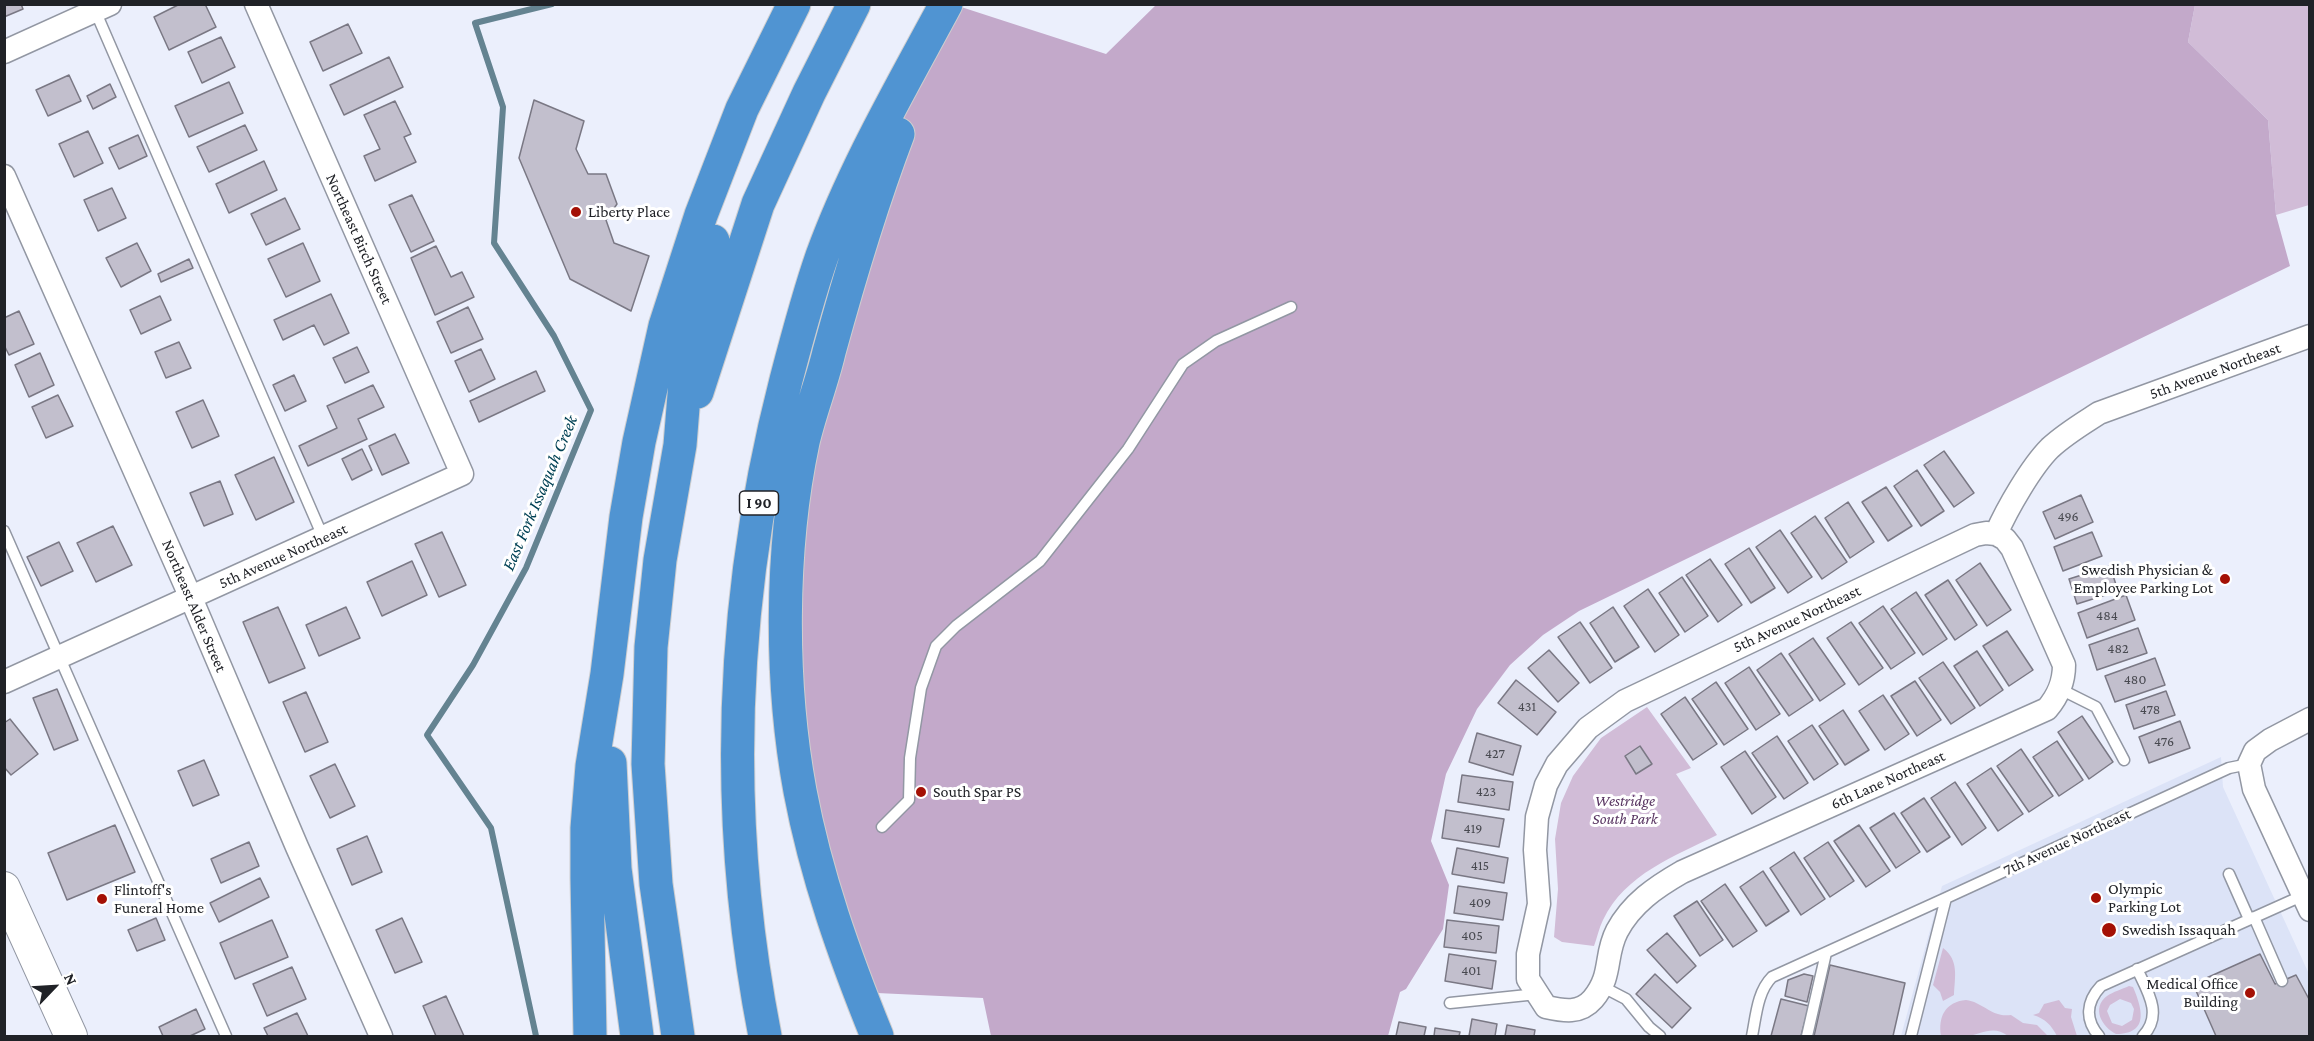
<!DOCTYPE html>
<style>
body{margin:0}
#map{position:relative;width:2314px;height:1041px;overflow:hidden;background:#ebeffc;font-family:"Crimson Pro",serif}
canvas{display:block}
.frame{position:absolute;inset:0;border:6px solid #202227;pointer-events:none}
.north{position:absolute;left:24px;top:957px;width:60px;height:60px;-webkit-text-stroke:4px #fff;paint-order:stroke;rotate:65deg;font-size:16px;font-weight:700;line-height:24px;text-align:center;color:#202227}
.north::after{content:'';display:block;margin:auto;width:21px;height:27px;background:#202227;clip-path:polygon(50% 0,100% 100%,50% 72%,0 100%)}
</style>
<div id="map">
<canvas width="2314" height="1041"></canvas>
<div class="frame"></div>
<div class="north">N</div>
</div>
<script>
const ctx = document.querySelector('canvas').getContext('2d');
ctx.lineJoin = 'round';
function paint(path, color) {
  ctx.fillStyle = color;
  ctx.fill(path, 'evenodd');
}
function strokePath(path, color, width, dash) {
  ctx.strokeStyle = color;
  ctx.lineWidth = width;
  ctx.lineCap = dash ? 'butt' : 'round';
  ctx.setLineDash(dash || []);
  ctx.stroke(path);
}
function write(font, color, halo, rows, align = 'center') {
  ctx.font = font + ' "Crimson Pro",serif';
  ctx.lineWidth = 6;
  ctx.setLineDash([]);
  ctx.textBaseline = 'middle';
  ctx.strokeStyle = halo;
  ctx.fillStyle = color;
  for (const [text, x, y, turn = 0] of rows) {
    ctx.save();
    ctx.translate(x, y);
    ctx.rotate((+turn || 0) * Math.PI / 180);
    ctx.textAlign = isNaN(turn) ? turn : align;
    if (halo) ctx.strokeText(text, 0, 0);
    ctx.fillText(text, 0, 0);
    ctx.restore();
  }
}
const built = new Path2D(`
 M2221,757L2223,787L2309,974V1036H1901L1942,886Z`);
const green = new Path2D(`
 M2195,5H2309V205L2276,215L2268,120L2188,42Z
 M1647,707L1691,768L1676,774L1717,835C1675,856 1625,874 1603,920C1599,928 1597,938 1594,946L1562,942L1554,937L1558,889L1555,839L1561,803L1573,776L1601,738Z
 M1943,948C1959,960 1955,976 1954,995L1943,1001L1940,992L1933,985Z
 M2129,986L2133,987C2142,1008 2150,1034 2116,1034C2102,1027 2091,1008 2107,996C2113,992 2122,989 2129,986ZM2120,999L2131,1003L2134,1009L2132,1020L2122,1026L2112,1023L2107,1011L2110,1005Z
 M1966,1000C1983,1002 1992,1018 2011,1015L2023,1023L2037,1025L2048,1036H2008C1993,1024 1981,1035 1966,1036C1958,1037 1950,1037 1941,1036C1938,1017 1945,1002 1966,1000Z
 M2059,1000L2065,1008L2072,1009L2071,1017L2077,1036H2057C2051,1025 2046,1019 2033,1015L2039,1013L2044,1004Z`);
const forest = new Path2D(`
 M1157,4L2195,5L2188,42L2268,120L2276,215L2290,266L1579,611L1543,635L1510,665L1477,709L1446,774L1431,841L1449,885L1443,929L1406,989L1400,992L1388,1036H991L983,998L877,993L844,901L823,827L811,764L799,640L808,476L890,155L947,5H955L1106,54Z`);
const stream = new Path2D(`
 M536,1036L491,828L427,735L473,665L526,568L591,410L554,336L494,243L503,107L475,23L552,4`);
const building = new Path2D(`
 M4,4H21L23,9L4,17Z
 M180,4H205L216,27L169,50L154,17Z
 M348,24L362,53L323,71L310,42Z
 M221,37L235,67L202,83L188,52Z
 M389,57L403,87L344,115L330,85Z
 M69,75L81,101L48,116L36,90Z
 M229,82L243,113L189,137L175,106Z
 M110,84L116,97L93,109L87,96Z
 M534,100L584,121L576,149L588,174H606L617,204L606,220L614,243L649,256L631,311L570,279L519,158Z
 M395,101L411,134L404,137L416,162L375,181L364,156L380,149L364,115Z
 M245,125L257,150L209,172L197,147Z
 M88,131L103,163L74,177L59,144Z
 M138,135L147,156L119,169L109,148Z
 M264,161L277,190L229,213L216,184Z
 M112,188L126,218L98,231L84,200Z
 M412,195L434,241L411,252L389,205Z
 M285,198L300,229L266,245L251,214Z
 M137,243L151,271L121,287L106,258Z
 M303,243L320,281L286,297L268,259Z
 M436,246L451,277L462,272L474,297L435,315L411,258Z
 M189,259L193,268L161,282L158,274Z
 M331,294L349,333L324,345L314,325L283,340L274,320Z
 M160,296L171,320L141,334L130,310Z
 M468,307L483,339L451,353L437,322Z
 M19,311L34,344L9,355L4,345V318Z
 M179,342L191,368L166,378L155,352Z
 M357,347L369,372L345,383L333,358Z
 M481,349L495,379L469,392L455,361Z
 M40,353L54,385L29,397L15,365Z
 M536,371L545,391L479,422L470,401Z
 M294,375L306,401L285,411L273,385Z
 M373,385L384,407L358,419L367,439L308,466L299,446L337,428L327,406Z
 M58,395L73,426L46,438L32,407Z
 M203,400L219,436L192,448L176,412Z
 M395,434L409,463L382,475L369,446Z
 M362,449L372,470L352,480L342,459Z
 M1944,451L1974,493L1954,507L1924,465Z
 M274,457L294,502L256,520L235,475Z
 M1917,470L1944,511L1921,526L1894,486Z
 M220,481L233,514L204,526L190,493Z
 M1886,487L1912,526L1888,541L1862,502Z
 M2081,495L2093,522L2055,539L2043,512Z
 M1848,502L1874,542L1850,558L1825,518Z
 M1815,516L1847,562L1822,579L1791,533Z
 M113,526L132,565L96,582L77,543Z
 M1780,530L1812,577L1788,593L1756,547Z
 M442,532L466,585L439,597L415,544Z
 M2092,532L2102,556L2063,571L2054,547Z
 M59,542L73,571L41,586L27,557Z
 M1749,548L1775,588L1751,603L1725,564Z
 M1710,559L1742,605L1718,622L1686,575Z
 M412,561L427,595L382,616L367,582Z
 M1980,563L2011,610L1987,626L1956,580Z
 M2110,566L2118,591L2077,604L2069,579Z
 M1682,577L1708,616L1685,632L1659,593Z
 M1948,580L1977,625L1955,640L1925,595Z
 M1648,589L1679,635L1655,652L1624,606Z
 M1916,592L1947,639L1923,655L1891,609Z
 M2126,595L2135,620L2087,638L2078,613Z
 M1883,606L1915,653L1891,669L1859,623Z
 M278,607L305,668L269,683L243,622Z
 M346,607L360,638L319,656L306,625Z
 M1613,607L1639,647L1615,662L1590,623Z
 M1580,622L1612,668L1590,683L1558,637Z
 M1851,622L1883,668L1859,685L1827,638Z
 M2138,628L2147,653L2097,670L2089,645Z
 M2007,631L2033,670L2009,686L1983,646Z
 M1813,638L1845,684L1820,701L1789,654Z
 M1549,650L1579,683L1558,702L1528,668Z
 M1977,651L2003,690L1980,706L1954,666Z
 M1781,653L1813,700L1789,716L1757,670Z
 M2155,658L2165,685L2115,702L2105,676Z
 M1943,662L1975,708L1951,724L1919,678Z
 M1749,667L1780,714L1756,730L1725,683Z
 M1516,680L1556,712L1537,735L1498,703Z
 M1915,681L1941,720L1917,736L1891,696Z
 M1716,682L1748,729L1724,745L1692,699Z
 M57,689L78,740L54,750L33,698Z
 M2166,691L2175,715L2134,729L2126,705Z
 M306,692L328,742L305,752L283,702Z
 M1883,695L1909,734L1885,750L1859,711Z
 M1685,697L1717,744L1693,760L1661,714Z
 M1843,710L1869,750L1845,765L1819,726Z
 M2082,716L2113,762L2089,779L2058,732Z
 M10,719L38,754L11,775L4,767V723Z
 M2180,721L2190,748L2149,763L2139,737Z
 M1812,725L1838,764L1814,780L1788,741Z
 M1477,733L1521,746L1513,775L1469,762Z
 M1777,736L1808,783L1784,799L1752,753Z
 M2057,741L2083,780L2059,796L2033,757Z
 M1640,746L1652,764L1636,774L1625,756Z
 M2021,749L2053,796L2029,812L1997,766Z
 M1745,751L1776,797L1752,814L1721,767Z
 M204,760L219,795L193,806L178,771Z
 M335,764L355,806L330,818L310,776Z
 M1991,768L2023,814L1998,831L1967,784Z
 M1462,775L1513,782L1509,810L1458,802Z
 M1955,782L1986,828L1962,845L1931,798Z
 M1924,798L1950,837L1927,852L1901,813Z
 M1446,810L1504,819L1499,847L1442,838Z
 M1894,813L1920,852L1896,868L1870,828Z
 M115,825L135,872L67,900L48,853Z
 M1859,825L1890,871L1866,887L1834,841Z
 M367,836L382,872L352,885L337,849Z
 M249,842L259,866L221,883L211,859Z
 M1828,842L1854,881L1830,897L1804,858Z
 M1457,848L1508,858L1504,883L1452,874Z
 M1794,852L1825,899L1801,915L1770,868Z
 M1763,871L1789,911L1766,926L1740,887Z
 M260,878L269,897L219,922L210,903Z
 M1725,884L1757,931L1733,947L1701,901Z
 M1458,886L1507,893L1503,920L1454,913Z
 M1697,901L1723,940L1700,956L1674,916Z
 M156,918L165,940L137,951L128,930Z
 M402,918L422,962L395,973L376,930Z
 M272,920L288,957L235,979L220,943Z
 M1447,920L1499,926L1496,953L1444,947Z
 M1667,933L1696,966L1677,983L1647,950Z
 M1449,954L1496,961L1492,989L1445,981Z
 M2260,954L2275,984L2296,975L2310,1001V1036H2216L2193,984Z
 M1830,965L1905,983L1893,1036H1814Z
 M292,967L306,999L267,1016L253,984Z
 M1655,974L1691,1008L1672,1028L1636,994Z
 M1804,974L1813,976L1807,1002L1785,996L1788,980Z
 M446,996L464,1036H436L423,1006Z
 M1781,999L1809,1006L1801,1036H1771Z
 M196,1009L205,1029L190,1036H163L159,1027Z
 M297,1013L308,1036H268L264,1028Z
 M1472,1019L1497,1024L1495,1036H1469Z
 M1399,1022L1426,1027L1424,1036H1396Z
 M1507,1025L1535,1030L1534,1036H1505Z
 M1435,1028L1460,1032L1459,1036H1434Z`);
const service = new Path2D(`
 M94,8L323,537
 M4,531L226,1036
 M2060,689L2096,707L2124,760
 M882,827L909,800L910,758L921,688L936,646L956,626L1040,561L1128,449L1183,364L1216,341L1291,307
 M2229,874L2249,919
 M2254,917L2282,981
 M2137,969C2148,992 2163,1015 2143,1036
 M1603,987L1626,999L1649,1027L1660,1036
 M1450,1003L1537,994
 M1752,1036C1756,1017 1757,992 1772,977L1946,898
 M1807,1036L1826,953
 M1911,1036L1946,898L2229,768L2249,764
 M2099,1036C2085,1020 2086,1002 2101,986L2304,895`);
const minor = new Path2D(`
 M4,52L110,4
 M4,176L191,598L297,847L381,1036
 M1996,534L2005,539L2012,548L2064,665C2064,683 2058,696 2047,709L1682,872C1656,887 1632,903 1617,931C1604,956 1613,975 1593,999C1580,1014 1564,1011 1546,1007L1528,979V954L1539,904L1535,850L1537,817L1546,785L1557,764L1588,728L1625,701L1975,535L1986,533L1996,534C2007,509 2031,467 2050,448C2065,434 2082,424 2099,413L2310,336
 M4,682L462,474L256,4
 M2310,719L2270,740L2255,751L2249,764L2254,789L2310,910`);
const secondary = new Path2D(`
 M4,888L71,1036`);
const motorway = new Path2D(`
 M697,392L758,204L809,93L854,4
 M610,763L615,869L637,1036
 M590,1036L587,878V828L592,766L607,674L626,517L639,442L665,326L701,215L742,109L794,4
 M678,1036L656,884L648,764L651,647L660,560L680,445L689,333L713,241
 M765,1036C722,816 730,597 786,380C797,338 808,296 822,256C854,168 902,86 946,4
 M877,1036C845,957 816,876 800,791C780,683 780,550 803,442C810,412 822,382 829,352C849,279 871,205 898,134`);
const markers = [
 [576,212,6,"#a41005"],
 [2225,579,6,"#a41005"],
 [921,792,6,"#a41005"],
 [2096,898,6,"#a41005"],
 [102,899,6,"#a41005"],
 [2109,930,8,"#a41005"],
 [2250,993,6,"#a41005"]
];
const numberNames = [
 ["496",2068,517],
 ["484",2107,616],
 ["482",2118,649],
 ["480",2135,680],
 ["431",1527,707],
 ["478",2150,710],
 ["476",2164,742],
 ["427",1495,754],
 ["423",1486,792],
 ["419",1473,829],
 ["415",1480,866],
 ["409",1480,903],
 ["405",1472,936],
 ["401",1471,971]
];
const shields = [
 [759,503,39]
];
const shieldNames = [
 ["I 90",759,503]
];
const poiNames = [
 ["Liberty Place",588,212],
 ["Swedish Physician &",2213,570,"right"],
 ["Employee Parking Lot",2213,588,"right"],
 ["South Spar PS",933,792],
 ["Olympic",2108,889],
 ["Parking Lot",2108,907],
 ["Flintoff's",114,890],
 ["Funeral Home",114,908],
 ["Swedish Issaquah",2122,930],
 ["Medical Office",2238,984,"right"],
 ["Building",2238,1002,"right"]
];
const streetNames = [
 ["Northeast Birch Street",359,239,66],
 ["5th Avenue Northeast",2215,371,-20],
 ["5th Avenue Northeast",283,556,-24],
 ["Northeast Alder Street",194,606,67],
 ["5th Avenue Northeast",1797,619,-25],
 ["6th Lane Northeast",1888,780,-24],
 ["7th Avenue Northeast",2067,842,-25]
];
const parkNames = [
 ["Westridge",1625,801],
 ["South Park",1625,819]
];
const waterNames = [
 ["East Fork Issaquah Creek",540,493,-67]
];
paint(built, '#dce3f7');
paint(green, '#d1bcd7');
paint(forest, '#c3a9ca');
strokePath(stream, '#648391', 6);
paint(building, '#c2bfcd');
strokePath(building, '#7a7884', 1.5);
strokePath(service, '#9297a3', 13);
strokePath(minor, '#9297a3', 25);
strokePath(secondary, '#9297a3', 34);
strokePath(motorway, '#cececf', 35);
strokePath(service, '#fff', 10);
strokePath(minor, '#fff', 22);
strokePath(secondary, '#fff', 32);
strokePath(motorway, '#5094d2', 33);
for (const [x, y, r, color] of markers) {
  const dot = new Path2D();
  dot.arc(x, y, r, 0, 2 * Math.PI);
  ctx.fillStyle = color;
  ctx.fill(dot);
  strokePath(dot, '#fff', 2);
}
write('14px', '#484950', null, numberNames);
for (const [x, y, w] of shields) {
  const box = new Path2D();
  box.roundRect(x - w / 2, y - 12, w, 24, 4.5);
  ctx.fillStyle = '#fff';
  ctx.fill(box);
  strokePath(box, '#202227', 1.5);
}
write('bold 15px', '#202227', null, shieldNames);
write('16px', '#202227', '#fff', poiNames, 'left');
write('16px', '#202227', '#fff', streetNames);
write('italic 16px', '#5a3763', '#fff', parkNames);
write('italic 18px', '#004154', '#fff', waterNames);
</script>
